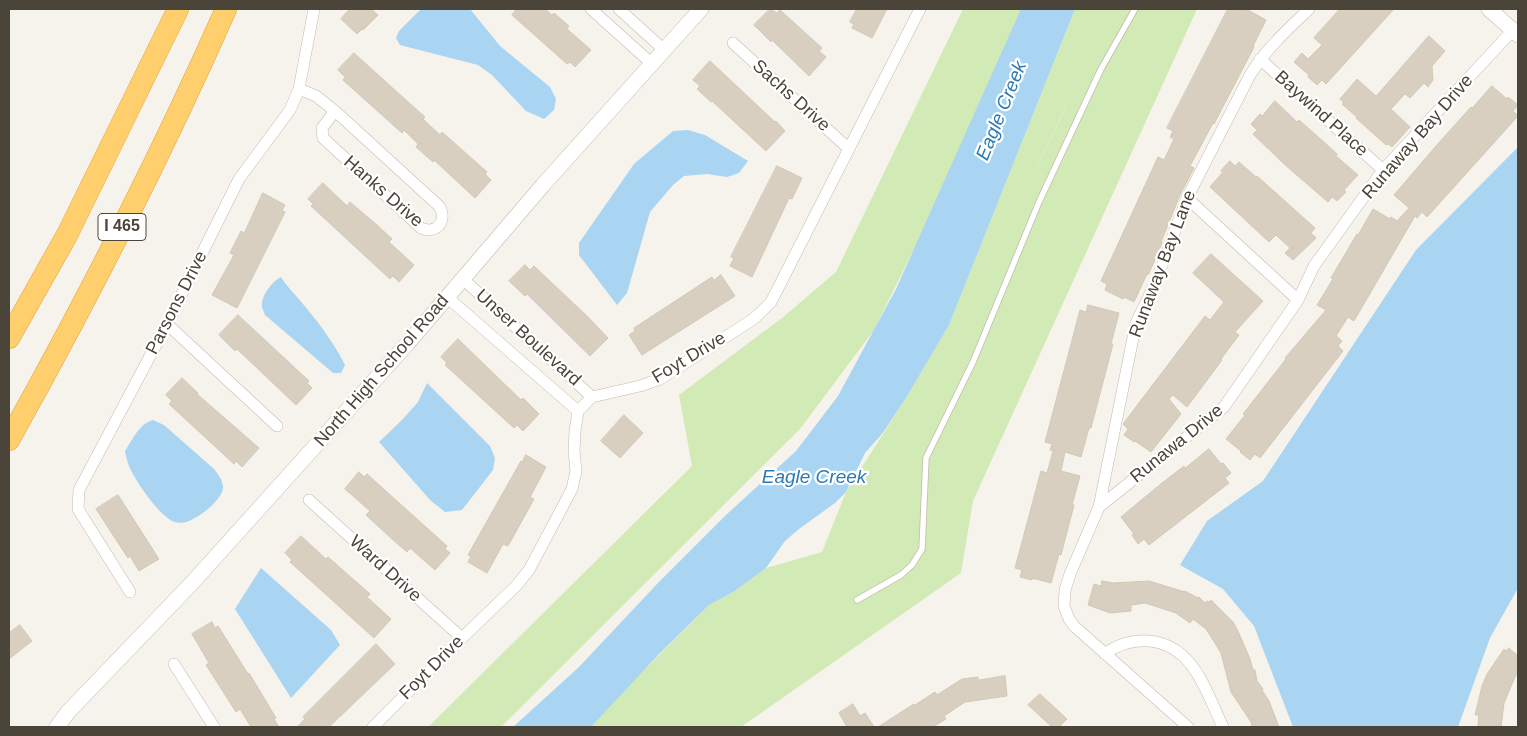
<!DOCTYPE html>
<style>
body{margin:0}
#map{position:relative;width:1527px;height:736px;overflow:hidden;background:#f6f3ec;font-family:Helvetica,sans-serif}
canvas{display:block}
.frame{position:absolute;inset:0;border:10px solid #4b4439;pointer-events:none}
</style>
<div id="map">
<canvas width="1527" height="736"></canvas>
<div class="frame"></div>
</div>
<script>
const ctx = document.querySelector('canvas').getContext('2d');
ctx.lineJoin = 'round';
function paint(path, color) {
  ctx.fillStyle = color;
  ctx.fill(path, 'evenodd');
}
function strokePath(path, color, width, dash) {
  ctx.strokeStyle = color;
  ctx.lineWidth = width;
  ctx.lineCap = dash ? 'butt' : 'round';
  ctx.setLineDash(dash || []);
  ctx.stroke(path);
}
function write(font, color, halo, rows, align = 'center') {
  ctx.font = font + ' Helvetica,sans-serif';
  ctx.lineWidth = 4.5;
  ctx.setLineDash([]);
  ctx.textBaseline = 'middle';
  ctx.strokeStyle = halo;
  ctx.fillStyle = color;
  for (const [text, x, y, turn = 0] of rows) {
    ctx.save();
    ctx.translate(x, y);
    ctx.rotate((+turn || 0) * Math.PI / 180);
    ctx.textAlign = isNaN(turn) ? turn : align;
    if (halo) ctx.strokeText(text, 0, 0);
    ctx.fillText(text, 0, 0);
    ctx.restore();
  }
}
const green = new Path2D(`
 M963,9H1032L874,330L800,429L501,727H428L692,466L679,395L782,318L836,272Z
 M1075,9H1197L973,501L961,573L741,727H591L628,686L709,605L735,591L766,568L822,552L846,492L906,398L949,325ZM1065,108V109L1012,219Z`);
const water = new Path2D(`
 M421,9H470L500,46L550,87L556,99L554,110L544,119L526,111L492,75L478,65L400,45L396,38L399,31Z
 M1021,9H1075L949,325L906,398L882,434L865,453L846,492L835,503L799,529L785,541L766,568L735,591L709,605L659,654L591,727H513L579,667L657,584L726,515L796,451L838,396L896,289Z
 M688,130L705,135L748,161L739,173L727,177L707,174L684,176L673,185L650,212L627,293L617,305L579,255V243L634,164L673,131Z
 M1518,147V588L1490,638L1458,727H1293L1254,626L1223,589L1180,565L1207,521L1263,481L1416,250Z
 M281,277C287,287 296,295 303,304C319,323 334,343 345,365L341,373H333L265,315C264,312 263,310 262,307C261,295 272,282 281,277Z
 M427,383L490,446L495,458L493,470L462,510L445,512L431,501L379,442L402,420L418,402Z
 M153,420L164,425L214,469C218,474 222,479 223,486C225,498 198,519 186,522C184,523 178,523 175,522C161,519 134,479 129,466C127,461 126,456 125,451C133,439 139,424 153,420Z
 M261,568L331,630L340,645L291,698L235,609Z`);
const building = new Path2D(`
 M350,9H371L378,15L363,30L362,29L357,34L341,19Z
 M517,9H545L552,15L554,13L569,26L567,29L591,50L575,67L570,62L567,64L512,15Z
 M770,9L777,13L780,10L822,48L819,51L826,57L809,76L772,40L771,42L754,25Z
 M857,9H887L872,38L852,28L854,24L850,22Z
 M1228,9H1246L1266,20L1253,46L1254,47L1214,124L1213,123L1190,166L1194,168L1180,195L1161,242H1162L1159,251L1148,275L1147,274L1134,302L1124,297L1123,299L1105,290L1107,284L1101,281L1158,157L1164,160L1174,139L1170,137L1173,131L1167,128Z
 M1340,9H1394L1326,84L1322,80L1317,85L1308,77L1309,75L1294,62L1302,53L1308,59L1322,45L1314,38Z
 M1429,36L1445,51L1432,66L1433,80L1428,87L1424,83L1410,98L1405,94L1391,109L1410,127L1392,147L1388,144L1386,145L1356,118L1357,117L1342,104L1344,103L1340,99L1357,79L1376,96Z
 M354,53L407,101L425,117L423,119L440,135L442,132L487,172L485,174L491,180L475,198L434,160L433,162L416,147L418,144L404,130L402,133L343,80L345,77L338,70Z
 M710,61L775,122L776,121L785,131L766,151L712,101L711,102L697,89L700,86L693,80Z
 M1492,86L1507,99L1508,97L1518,105L1513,111L1518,116L1427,217L1422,212L1417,218L1415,216L1354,321L1348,317L1336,336L1342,341L1338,346L1343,351L1260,458L1255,454L1250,460L1240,452L1241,451L1226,439L1245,415L1243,414L1286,359L1285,358L1326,310L1317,305L1333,279L1331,278L1357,234L1358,235L1373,209L1390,219L1391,217L1397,221L1409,208L1394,195L1436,146L1471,107L1472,108Z
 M1275,101L1297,122L1299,120L1325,143L1337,154L1336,156L1358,175L1344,190L1346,192L1337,201L1332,197L1328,202L1284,164L1253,134L1257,130L1251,124L1260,114L1262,116Z
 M1230,161L1235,166L1239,162L1256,177L1257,176L1315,228L1311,233L1316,238L1293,260L1285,253L1290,248L1276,235L1269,242L1210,187L1223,172L1221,171Z
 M777,166L802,178L792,199L789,198L752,277L730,266L734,258L731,257Z
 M323,183L347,206L350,202L377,225L392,239L389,242L414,265L399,282L393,276L390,279L311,206L313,204L308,199Z
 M263,193L285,205L282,211L285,212L237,308L212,295L234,255L230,253L241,231L244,233Z
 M1211,254L1263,301L1235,332L1239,335L1221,359L1222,360L1187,407L1173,395L1169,399L1181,414L1151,452L1135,441L1134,442L1124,435L1128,429L1123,424L1205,316L1210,320L1224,302L1193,273Z
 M525,265L530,270L534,266L588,317L608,338L590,356L527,294L525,296L509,281Z
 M721,275L735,296L642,355L629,335L635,331L634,328L712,277L714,280Z
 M1088,305L1119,313L1111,344H1113L1091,428H1089L1081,457L1065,452L1061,471L1080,476L1072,505H1074L1061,555L1059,554L1051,583L1032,578V580L1020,577L1022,570L1015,568L1041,471L1047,473L1053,451L1050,450L1052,444L1045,442L1080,310L1086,312Z
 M238,315L309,381L307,383L312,388L296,405L237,349L235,351L219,335Z
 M458,339L521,400L523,398L539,414L523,431L517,425L514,428L445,365L447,363L441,357Z
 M182,378L198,393L197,394L259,448L242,467L236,461L234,464L169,404L172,401L166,395Z
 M624,415L643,433L620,458L601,441Z
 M1209,449L1221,464L1223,463L1231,473L1225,478L1229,483L1149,545L1144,539L1138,544L1132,535L1134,534L1121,517L1157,487L1184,466L1185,468Z
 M526,455L546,467L530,497L534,499L508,546L503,544L487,573L468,562L471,556L468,555L521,461L522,462Z
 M359,472L364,477L367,474L447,546L445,549L450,553L435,570L410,548L407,552L392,539L366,515L370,511L345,489Z
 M118,495L159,559L139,571L130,556L128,558L96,509Z
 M301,536L326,559L328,557L370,594L367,597L391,619L374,638L290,562L292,560L285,553Z
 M1102,581L1113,583L1149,581L1185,592V591L1198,598L1199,597L1205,603L1207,601L1210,602L1211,600L1233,622L1238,631L1250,659L1253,670H1255L1257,681L1263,689L1262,690L1269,701L1279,727H1252L1251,722L1231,692L1221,653L1206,629L1193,619L1190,623L1176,613L1145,603L1131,605V611L1110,613L1088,605L1094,584L1101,586Z
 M212,622L215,628L218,626L248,674L249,673L276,718L274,719L279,727H251L240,709L236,712L206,665L209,663L192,634Z
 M20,625L32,641L9,659V633Z
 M376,644L395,664L329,727H297L305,719L303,717Z
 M1509,648L1518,656V672L1515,677L1504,703L1501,727H1478L1479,715H1475L1482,686L1487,674L1504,649L1506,651Z
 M1005,676L1007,696L965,702L944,716L946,719L933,727H878L914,704L915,705L935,692L937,695L962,679L978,677V680Z
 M1040,694L1067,719L1059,727H1052L1028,705Z
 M853,704L860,716L865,713L874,727H847L839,713Z`);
const service = new Path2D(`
 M857,600L901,575L912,565L922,549L926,458L973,362L1039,202L1101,69L1135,9`);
const minor = new Path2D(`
 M591,9L651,63
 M619,9L663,49
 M733,43L849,149
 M1260,59L1383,170
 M299,89L316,96L335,111L439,206C448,220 437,235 421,228L323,138L322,128L335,111
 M1187,198L1298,300
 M463,279L592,397
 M447,297L578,411
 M167,324L277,426
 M309,500L462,638
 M1099,507L1224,407L1298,300L1314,266L1383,170L1513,30
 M130,592L78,509L79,490L167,324L239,179L290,110L299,89L314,9
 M1105,654C1118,644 1132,640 1149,641C1194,645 1206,692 1223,727
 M174,664L214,727
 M373,727L462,638L517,585L529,570L572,489L576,471L574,451L575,431L578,411L592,397L640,386L660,379L752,320L759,314L771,302L920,9
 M1188,727L1074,626L1069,619L1064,606L1065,590L1070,574L1099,507L1136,323L1155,284L1187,198L1250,75C1266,49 1287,30 1309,9`);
const tertiary = new Path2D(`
 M1489,9L1518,35
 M57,727L68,712L192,583L408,343L543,185L701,9`);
const motorway = new Path2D(`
 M9,338L67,235L178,9
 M9,440C87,300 161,156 226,9`);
const shields = [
 [122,227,48]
];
const shieldNames = [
 ["I 465",122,227]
];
const streetNames = [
 ["Sachs Drive",791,96,42],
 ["Baywind Place",1321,114,42],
 ["Runaway Bay Drive",1418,137,-49],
 ["Hanks Drive",383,192,41],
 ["Runaway Bay Lane",1163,264,-69],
 ["Parsons Drive",177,303,-63],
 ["Unser Boulevard",528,338,42],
 ["Foyt Drive",689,358,-31],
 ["North High School Road",382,371,-49],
 ["Runawa Drive",1177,444,-39],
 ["Ward Drive",385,569,42],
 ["Foyt Drive",432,668,-45]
];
const waterNames = [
 ["Eagle Creek",1002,111,-68],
 ["Eagle Creek",814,478]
];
paint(green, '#d2eab5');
paint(water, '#a9d4f2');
paint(building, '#d8cfc1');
strokePath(building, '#d3c7b4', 1);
strokePath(service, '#c2bbae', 7);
strokePath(minor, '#c2bbae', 12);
strokePath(tertiary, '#c2bbae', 16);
strokePath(motorway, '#e0a43c', 22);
strokePath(service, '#fff', 5.5);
strokePath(minor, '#fff', 11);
strokePath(tertiary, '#fff', 15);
strokePath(motorway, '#ffcf6e', 21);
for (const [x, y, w] of shields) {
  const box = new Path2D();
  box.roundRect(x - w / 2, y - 13.5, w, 27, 4);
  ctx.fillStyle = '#fff';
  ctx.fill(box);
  strokePath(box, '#4b4439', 1);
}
write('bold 16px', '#4b4439', null, shieldNames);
write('18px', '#4b4439', '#fff', streetNames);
write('italic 19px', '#2e7ab2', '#fff', waterNames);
</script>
